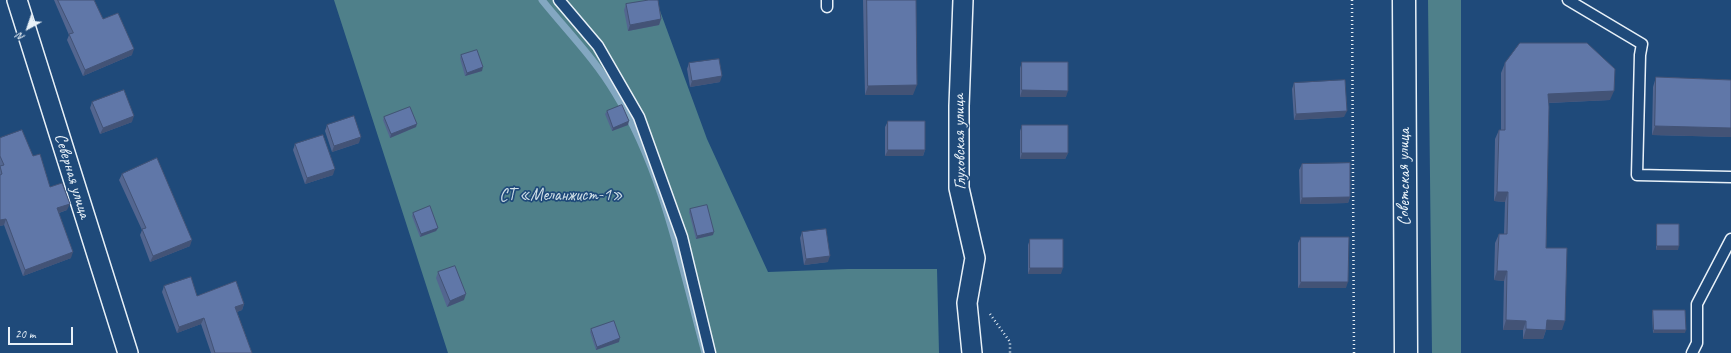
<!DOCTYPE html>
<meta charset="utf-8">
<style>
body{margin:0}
#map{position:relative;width:1731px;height:353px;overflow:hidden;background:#1f4a7a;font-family:Caveat,sans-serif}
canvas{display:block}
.north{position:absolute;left:8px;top:8px;width:40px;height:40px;-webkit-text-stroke:3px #1f4a7a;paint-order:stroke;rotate:220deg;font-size:11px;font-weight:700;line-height:16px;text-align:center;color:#e8f1f8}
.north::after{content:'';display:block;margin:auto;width:14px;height:18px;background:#e8f1f8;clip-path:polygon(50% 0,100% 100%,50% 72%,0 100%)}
.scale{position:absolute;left:8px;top:327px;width:65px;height:18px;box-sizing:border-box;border:2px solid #e8f1f8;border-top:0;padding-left:5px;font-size:12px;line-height:14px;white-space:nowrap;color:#e8f1f8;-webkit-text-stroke:3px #1f4a7a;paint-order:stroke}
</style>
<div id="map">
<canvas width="1731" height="353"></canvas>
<div class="north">N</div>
<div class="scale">20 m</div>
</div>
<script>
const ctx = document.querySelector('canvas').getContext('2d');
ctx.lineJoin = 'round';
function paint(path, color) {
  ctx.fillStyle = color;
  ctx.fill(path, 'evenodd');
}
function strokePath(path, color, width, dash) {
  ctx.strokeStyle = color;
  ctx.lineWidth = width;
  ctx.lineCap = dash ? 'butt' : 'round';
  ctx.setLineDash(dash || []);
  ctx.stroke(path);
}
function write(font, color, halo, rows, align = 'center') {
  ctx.font = font + ' Caveat,sans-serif';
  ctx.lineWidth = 3.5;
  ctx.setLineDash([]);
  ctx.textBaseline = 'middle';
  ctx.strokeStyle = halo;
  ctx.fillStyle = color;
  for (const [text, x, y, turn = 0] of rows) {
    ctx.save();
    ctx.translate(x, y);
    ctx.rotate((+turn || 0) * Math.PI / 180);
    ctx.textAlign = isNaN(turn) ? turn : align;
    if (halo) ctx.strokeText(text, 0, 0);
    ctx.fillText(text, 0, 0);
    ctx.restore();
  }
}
const green = new Path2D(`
 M334,0H656L707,139L768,272L848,269H937L939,353H448Z
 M1428,0H1461V353H1432Z`);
const stream = new Path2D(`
 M542,0C567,31 595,59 615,93C663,171 681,265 705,353`);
const path = new Path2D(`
 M1352,0L1354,353
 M990,314L1010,342V353`);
const service = new Path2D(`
 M559,0L598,46L639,117L682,237L710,353
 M1568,0L1642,44L1640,55L1637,175L1731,177
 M827,7V0
 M1692,353L1697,343V304L1731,239`);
const minor = new Path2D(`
 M17,0L128,353
 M963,0L959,106V188L975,258L967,303L972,353`);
const secondary = new Path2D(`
 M1404,0L1406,353`);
const wall = new Path2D(`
 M54,0H94L103,19L132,55L83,76L67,40L69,35Z
 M863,0H916L913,95H865Z
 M626,4L661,19L659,25L628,31L624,10Z
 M461,55L482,71L465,76L460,58Z
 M1022,62L1066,97H1020V68Z
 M689,63L720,82L690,87L687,69Z
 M1505,63L1610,100L1549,103L1546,248L1562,330H1546L1543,339H1523V330H1503L1504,281L1494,280L1495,243L1499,234H1504L1505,202L1494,201L1495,139L1499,130H1501V73Z
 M1656,77L1731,80V137L1652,135L1653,87Z
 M1294,83L1344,117L1294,120L1292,89Z
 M92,102L132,122L100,134L90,108Z
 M607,111L628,125L612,131L605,114Z
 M384,117L416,127L390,138L383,120Z
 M888,121L925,150L923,156H885V127Z
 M327,125L359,143L332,152L325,131Z
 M1022,125L1068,153L1065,159H1020V131Z
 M0,138L33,156L50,187L67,210L59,213L71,258L23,276L4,225L0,226Z
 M295,144L333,175L305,184L293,150Z
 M1302,164L1350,197L1348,203L1300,204L1299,170Z
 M122,174L190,246L150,262L140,235L142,230L119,180Z
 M690,209L713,235L696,239L689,212Z
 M413,213L438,228L436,231L420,237L412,216Z
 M1657,224L1678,250H1656V227Z
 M802,232L828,262L804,265L800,238Z
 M1301,237L1346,288H1298V243Z
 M1030,239L1061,274H1028V245Z
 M438,272L464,300L447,307L436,278Z
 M164,286L197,296L244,304L242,310L237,312L252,353H211L201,324L177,333L162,292Z
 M1653,310L1685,333H1653L1652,313Z
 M591,329L619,342L596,350L590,332Z`);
const shadedWall = new Path2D(`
 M661,19L659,25L628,31L630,25Z
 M134,49L132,55L83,76L85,70Z
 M483,67L482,71L465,76L467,73Z
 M722,76L720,82L690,87L692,81Z
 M917,85L913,95H865L868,86Z
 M1022,90L1068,91L1066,97H1020Z
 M1614,91L1610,100L1545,103L1548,94Z
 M1347,111L1344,117L1294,120L1296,114Z
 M134,116L132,122L100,134L103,128Z
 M629,121L628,125L612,131L613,128Z
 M417,124L416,127L390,138L391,134Z
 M1655,126L1731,128V137L1652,135Z
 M361,137L359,143L332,152L334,146Z
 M888,150H925L923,156H885Z
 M1022,153H1068L1065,159H1020Z
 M335,169L333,175L305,184L307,178Z
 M1497,192H1508L1505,202L1494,201Z
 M1350,197L1348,203L1300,204L1302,198Z
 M70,204L67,210L55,214L57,208Z
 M6,219L4,225L0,226V220Z
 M438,228L436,231L420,237L421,234Z
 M714,232L713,235L696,239L697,236Z
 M192,240L190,246L150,262L153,256Z
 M1657,246H1679L1678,250H1656Z
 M73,252L71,258L23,276L25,270Z
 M830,256L828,262L804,265L806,259Z
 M1030,268H1063L1061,274H1028Z
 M1497,271H1507L1504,281L1494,280Z
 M1301,282H1348L1346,288H1298Z
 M466,294L464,300L447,307L450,301Z
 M244,304L242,310L233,313L235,307Z
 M204,318L201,324L177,333L179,327Z
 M1506,320L1526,321L1523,330H1503Z
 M1547,320L1565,321L1562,330H1546L1543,339H1523L1526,329Z
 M1654,330H1686L1685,333H1653Z
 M620,338L619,342L596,350L597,347Z`);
const building = new Path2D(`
 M58,0H94L103,19L118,13L134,49L85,70L69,34L73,33Z
 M649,0H658L661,19L630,25L626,4Z
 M867,0H916L917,85L868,86Z
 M1520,43H1587L1615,69L1614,91L1548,94L1549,107L1546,248H1567L1565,321L1547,320L1546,330L1526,329V321L1506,320L1507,271H1497L1499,234H1507L1508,192H1497L1499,130H1505V63Z
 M477,50L483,67L467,73L461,55Z
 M719,59L722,76L692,81L689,63Z
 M1022,62H1068V91L1022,90Z
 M1656,77L1731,80V128L1655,126Z
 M1345,80L1347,111L1296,114L1294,83Z
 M124,90L134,116L103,128L92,102Z
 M622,105L629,121L613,128L607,111Z
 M410,107L417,124L391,134L384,117Z
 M354,116L361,137L334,146L327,125Z
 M888,121H925V150H888Z
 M1022,125H1068V153H1022Z
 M22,130L33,156L40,154L50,187L62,183L70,204L57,208L73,252L25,270L6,219L0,220V175L2,174L0,166L4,165L0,156V138Z
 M323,135L335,169L307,178L295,144Z
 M157,158L192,240L153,256L142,229L146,228L122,174Z
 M1350,163V197L1302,198V164Z
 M707,205L714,232L697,236L690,209Z
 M430,206L438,228L421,234L413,213Z
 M1657,224H1679V246H1657Z
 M826,229L830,256L806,259L802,232Z
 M1301,237H1349L1348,282H1301Z
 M1030,239H1063V268H1030Z
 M455,266L466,294L450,301L438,272Z
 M191,277L197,296L236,281L244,304L235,307L252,353H215L204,318L179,327L164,286Z
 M1653,310H1685L1686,330H1654Z
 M614,321L620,338L597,347L591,329Z`);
const streetNames = [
 ["Глуховская улица",960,142,-91],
 ["Северная улица",72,176,73],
 ["Советская улица",1405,177,-90]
];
const parkNames = [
 ["СТ «Меланжист-1»",561,196]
];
paint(green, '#4f808a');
strokePath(stream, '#83a7c1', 7);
strokePath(service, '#e8f1f8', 13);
strokePath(minor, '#e8f1f8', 22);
strokePath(secondary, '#e8f1f8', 25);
strokePath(path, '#e8f1f8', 2.5, [1, 3]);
strokePath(service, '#1f4a7a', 10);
strokePath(minor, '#1f4a7a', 19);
strokePath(secondary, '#1f4a7a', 22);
paint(wall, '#536690');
paint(shadedWall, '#435376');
paint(building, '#6077a8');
strokePath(building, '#435376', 1);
write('17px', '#e8f1f8', '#1f4a7a', streetNames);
write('17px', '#d1e0e8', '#1f4a7a', parkNames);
</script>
